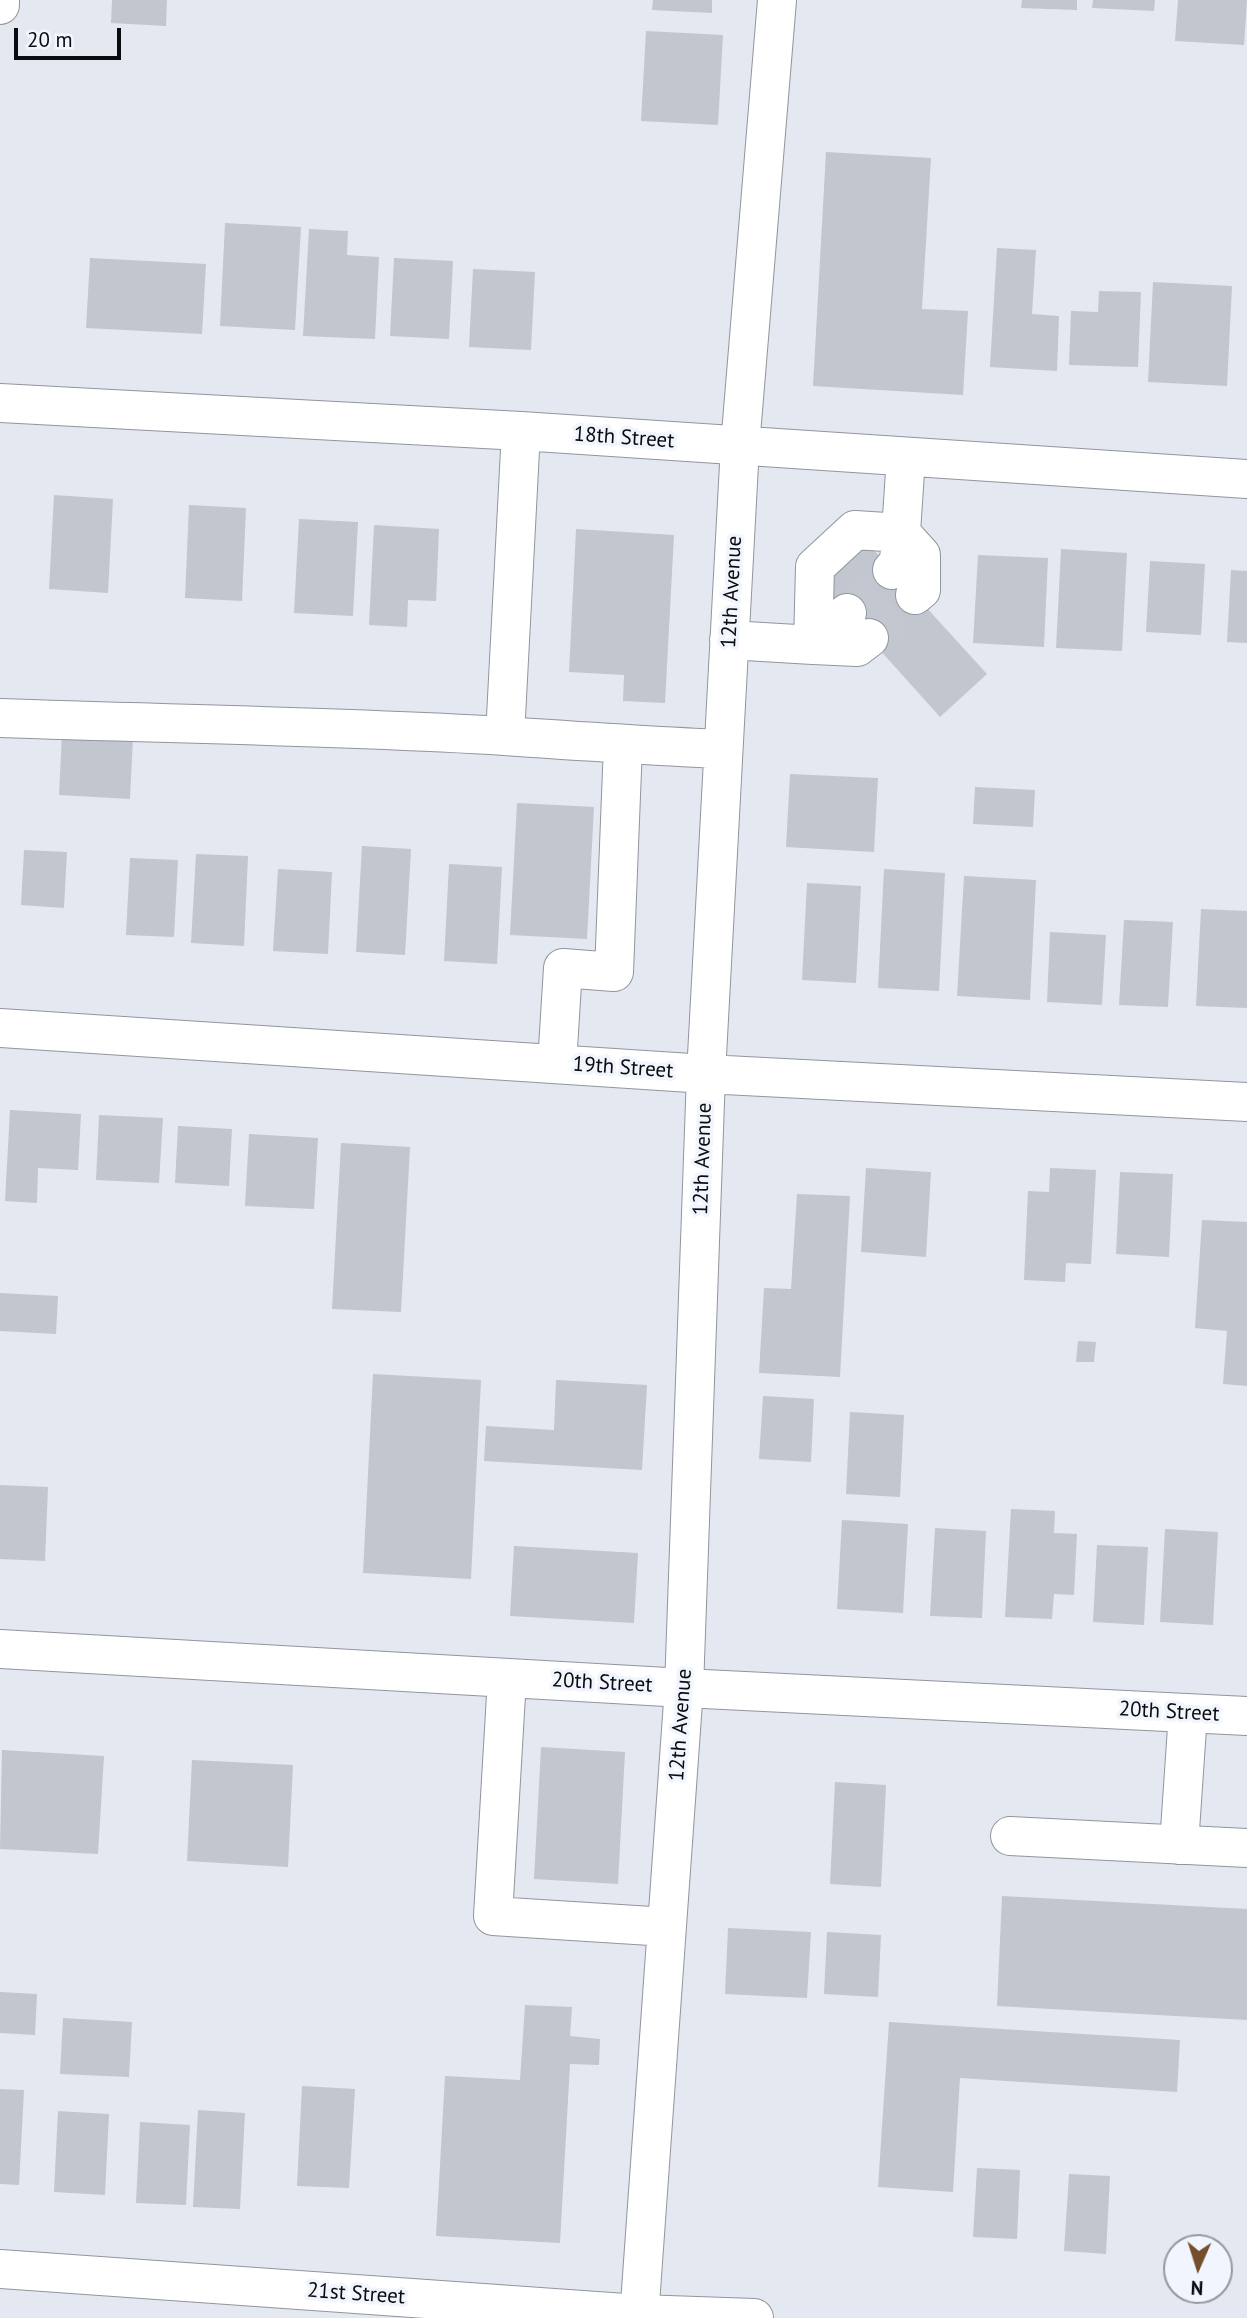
<!DOCTYPE html>
<style>
body{margin:0}
#map{position:relative;width:1247px;height:2318px;overflow:hidden;background:#e4e8f1;font-family:"PT Sans",sans-serif}
canvas{display:block}
.north{position:absolute;left:1163px;top:2234px;width:70px;height:70px;box-sizing:border-box;background:#f1f5fe;border:2px solid #95979e;border-radius:50%;rotate:183deg;font-size:19px;font-weight:700;line-height:28px;text-align:center;color:#0a0b0e}
.north::after{content:'';display:block;margin:auto;width:24px;height:32px;background:#754e2b;clip-path:polygon(50% 0,100% 100%,50% 72%,0 100%)}
.scale{position:absolute;left:14px;top:28px;width:107px;height:32px;box-sizing:border-box;border:4px solid #0a0b0e;border-top:0;padding-left:9px;font-size:21px;line-height:24px;white-space:nowrap;color:#0a0b0e;-webkit-text-stroke:5px #f1f5fe;paint-order:stroke}
</style>
<div id="map">
<canvas width="1247" height="2318"></canvas>
<div class="north">N</div>
<div class="scale">20 m</div>
</div>
<script>
const ctx = document.querySelector('canvas').getContext('2d');
ctx.lineJoin = 'round';
function paint(path, color) {
  ctx.fillStyle = color;
  ctx.fill(path, 'evenodd');
}
function strokePath(path, color, width, dash) {
  ctx.strokeStyle = color;
  ctx.lineWidth = width;
  ctx.lineCap = dash ? 'butt' : 'round';
  ctx.setLineDash(dash || []);
  ctx.stroke(path);
}
function write(font, color, halo, rows, align = 'center') {
  ctx.font = font + ' "PT Sans",sans-serif';
  ctx.lineWidth = 7;
  ctx.setLineDash([]);
  ctx.textBaseline = 'middle';
  ctx.strokeStyle = halo;
  ctx.fillStyle = color;
  for (const [text, x, y, turn = 0] of rows) {
    ctx.save();
    ctx.translate(x, y);
    ctx.rotate((+turn || 0) * Math.PI / 180);
    ctx.textAlign = isNaN(turn) ? turn : align;
    if (halo) ctx.strokeText(text, 0, 0);
    ctx.fillText(text, 0, 0);
    ctx.restore();
  }
}
const building = new Path2D(`
 M112,0H167L166,26L111,23Z
 M653,0H712V13L652,10Z
 M1022,0H1077V10L1021,8Z
 M1093,0H1155L1154,11L1092,8Z
 M1178,0H1247L1244,45L1175,41Z
 M646,31L723,35L718,125L641,121Z
 M826,152L931,158L922,309L968,311L963,395L813,386Z
 M225,223L301,227L295,330L220,326Z
 M309,229L348,231L347,255L379,257L375,339L303,336Z
 M997,248L1036,250L1032,314L1059,316L1057,371L990,367Z
 M90,258L206,264L202,334L86,328Z
 M394,258L453,261L449,339L390,336Z
 M473,269L535,272L531,350L469,347Z
 M1153,282L1232,286L1227,386L1148,382Z
 M1099,291L1141,292L1138,367L1069,365L1071,311L1098,312Z
 M54,495L113,499L108,593L49,589Z
 M189,505L246,508L242,601L185,598Z
 M299,519L358,522L353,616L294,613Z
 M374,525L439,529L436,601L408,600L407,627L369,625Z
 M576,529L674,535L665,703L623,701L624,675L569,672Z
 M863,538L987,674L940,717L817,580Z
 M1061,549L1127,553L1122,651L1056,648Z
 M978,555L1048,558L1044,647L973,643Z
 M1150,561L1205,564L1201,635L1146,632Z
 M1231,570L1247,571V643L1227,642Z
 M62,733L133,737L130,799L59,795Z
 M790,774L878,778L874,852L786,847Z
 M975,787L1035,790L1033,827L973,824Z
 M517,803L594,807L587,939L510,935Z
 M362,846L411,849L405,955L356,952Z
 M24,850L67,852L64,908L21,905Z
 M196,854L248,856L244,946L191,943Z
 M130,858L178,860L174,937L126,935Z
 M449,864L502,867L497,964L444,961Z
 M278,869L332,872L328,954L273,951Z
 M884,869L945,873L939,991L878,988Z
 M964,876L1036,880L1030,1000L957,996Z
 M807,883L861,886L856,983L802,980Z
 M1201,909L1247,911V1008L1196,1006Z
 M1124,920L1173,922L1168,1007L1119,1005Z
 M1050,932L1106,935L1102,1005L1047,1002Z
 M10,1110L81,1114L78,1170L38,1168L37,1203L5,1201Z
 M99,1115L163,1118L159,1183L96,1180Z
 M178,1126L232,1129L229,1186L175,1183Z
 M249,1134L318,1138L314,1209L245,1206Z
 M341,1143L410,1147L401,1312L332,1309Z
 M866,1168L931,1172L926,1257L861,1252Z
 M1050,1168L1096,1170L1091,1264L1066,1263L1065,1282L1024,1280L1028,1191L1049,1192Z
 M1120,1172L1173,1174L1169,1257L1116,1254Z
 M797,1194L850,1196L840,1377L759,1373L764,1288L791,1289Z
 M1202,1220L1247,1222V1386L1223,1384L1227,1331L1195,1328Z
 M0,1293L58,1296L56,1334L0,1331Z
 M1078,1341L1096,1342L1094,1362H1076Z
 M373,1374L481,1380L471,1579L363,1573Z
 M556,1380L647,1385L642,1470L484,1461L486,1426L554,1430Z
 M763,1396L814,1399L811,1462L759,1459Z
 M850,1412L904,1415L900,1497L846,1494Z
 M0,1485L48,1487L45,1561L0,1559Z
 M1011,1509L1055,1511L1054,1533L1077,1534L1074,1595L1054,1594L1052,1619L1005,1617Z
 M842,1520L908,1524L903,1613L837,1609Z
 M935,1528L986,1531L982,1618L930,1616Z
 M1165,1529L1218,1532L1213,1625L1160,1622Z
 M1097,1545L1148,1547L1144,1625L1093,1622Z
 M514,1546L638,1553L634,1623L510,1616Z
 M541,1747L625,1752L618,1884L534,1879Z
 M2,1750L104,1756L98,1854L0,1849Z
 M192,1760L293,1765L288,1867L187,1861Z
 M835,1782L886,1785L881,1887L830,1884Z
 M1002,1896L1247,1909V2020L997,2006Z
 M728,1928L811,1932L807,1998L725,1994Z
 M827,1932L881,1935L878,1997L824,1994Z
 M0,1992L37,1994L35,2035L0,2033Z
 M525,2005L572,2007L570,2036L600,2039L599,2065L570,2064L560,2243L436,2236L445,2076L520,2080Z
 M63,2018L132,2022L129,2077L60,2074Z
 M889,2022L1180,2040L1177,2092L960,2078L953,2192L878,2187Z
 M302,2086L355,2089L349,2188L297,2186Z
 M0,2089L24,2090L19,2185L0,2184Z
 M198,2110L245,2113L240,2209L193,2207Z
 M58,2111L109,2114L105,2195L54,2192Z
 M140,2122L190,2125L186,2205L136,2203Z
 M977,2168L1020,2170L1017,2239L973,2237Z
 M1069,2174L1110,2176L1106,2254L1064,2251Z`);
const minorTunnel = new Path2D(`
 M847,613L892,570
 M869,638L915,595`);
const minor = new Path2D(`
 M0,5V0
 M0,403L521,431L1247,479
 M892,570L899,562L906,457
 M869,638L857,647L813,645L815,567L855,530L901,533L921,555V590L915,595
 M729,640L813,645L847,613
 M0,718C168,724 337,726 505,736C578,741 650,746 723,749
 M505,736L521,431
 M0,1028L706,1074L1247,1102
 M557,1064L563,968L614,972L623,745
 M0,1649L684,1688L1247,1716
 M507,1678L493,1916L667,1927
 M1010,1836L1247,1848
 M1179,1845L1188,1713
 M0,2269L639,2314L754,2318
 M639,2318L684,1688L706,1074L740,446L777,0`);
const streetNames = [
 ["18th Street",624,438,4],
 ["12th Avenue",732,592,-87],
 ["19th Street",623,1068,4],
 ["12th Avenue",703,1159,-88],
 ["20th Street",602,1683,3],
 ["20th Street",1169,1712,3],
 ["12th Avenue",681,1725,-86],
 ["21st Street",356,2294,4]
];
paint(building, '#c2c6cf');
strokePath(minorTunnel, '#c3c7cf', 38, [38, 19]);
strokePath(minor, '#91959d', 40);
strokePath(minor, '#fff', 38);
write('21px', '#0a0b0e', '#f1f5fe', streetNames);
</script>
